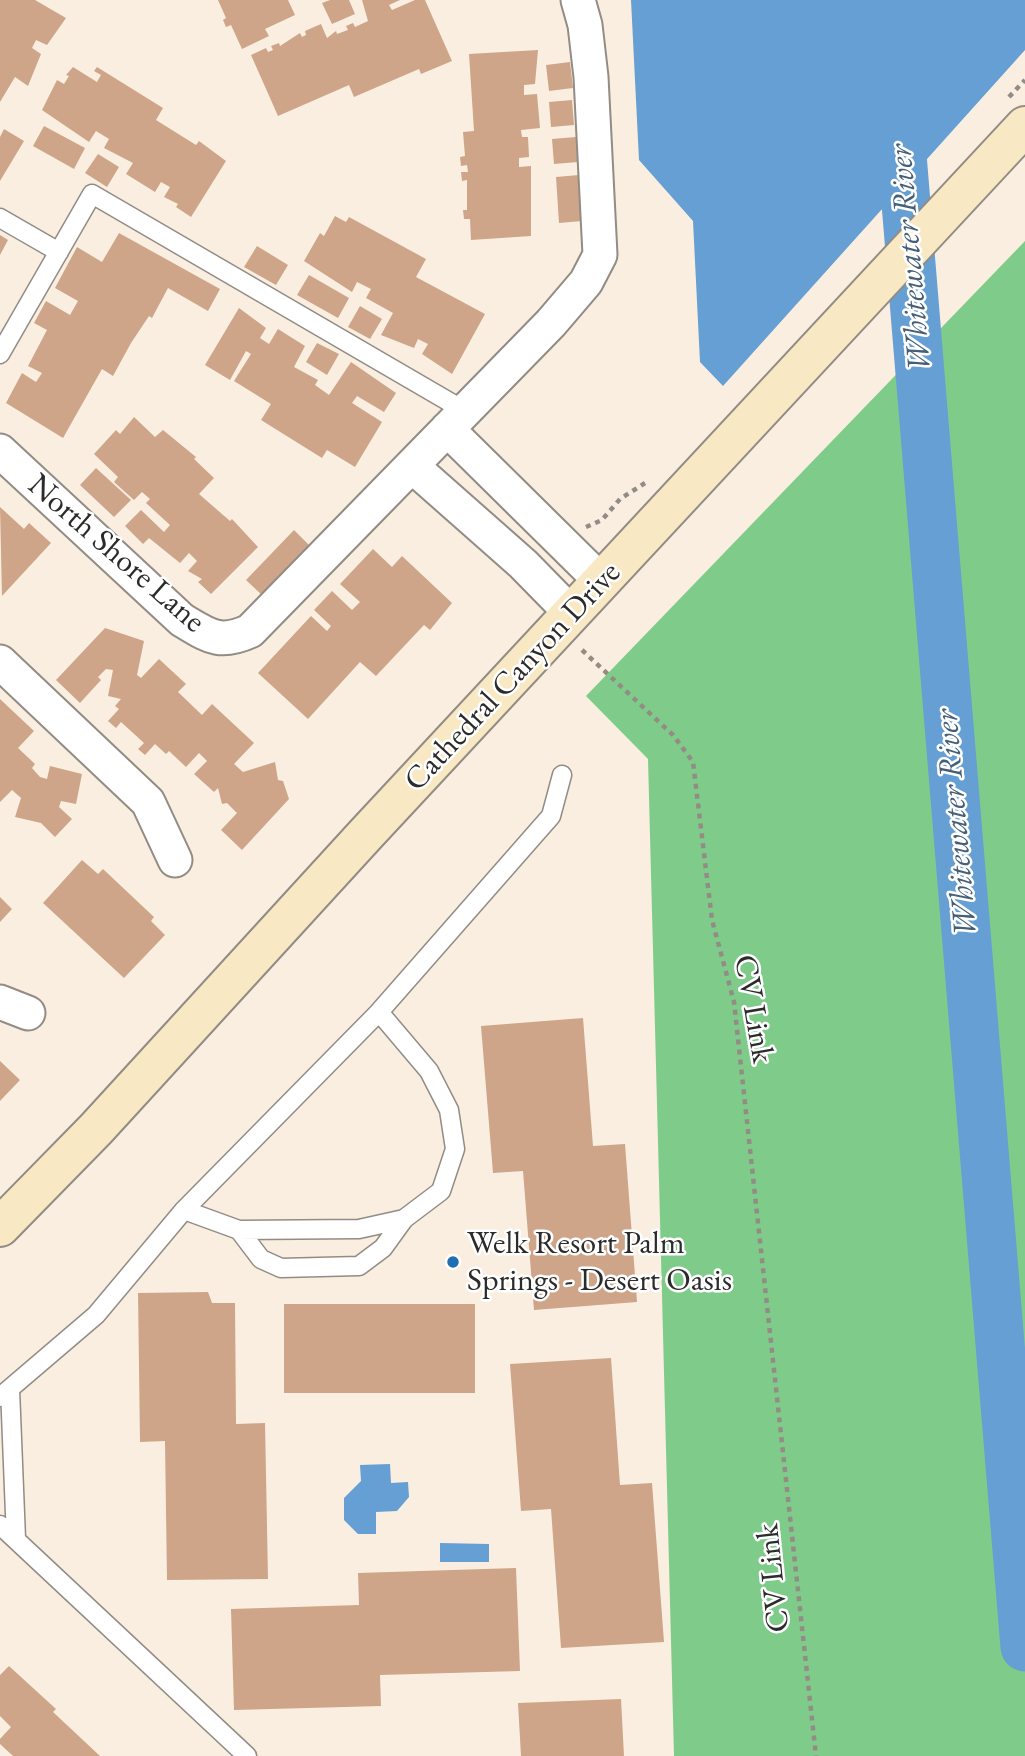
<!DOCTYPE html>
<style>
body{margin:0}
canvas{display:block;background:#f9eedf}
</style>
<canvas width="1025" height="1756"></canvas>
<script>
const ctx = document.querySelector('canvas').getContext('2d');
ctx.lineJoin = 'round';
function paint(path, color) {
  ctx.fillStyle = color;
  ctx.fill(path, 'evenodd');
}
function strokePath(path, color, width, dash) {
  ctx.strokeStyle = color;
  ctx.lineWidth = width;
  ctx.lineCap = dash ? 'butt' : 'round';
  ctx.setLineDash(dash || []);
  ctx.stroke(path);
}
function write(font, color, halo, rows, align = 'center') {
  ctx.font = font + ' "EB Garamond",serif';
  ctx.lineWidth = 5;
  ctx.setLineDash([]);
  ctx.textBaseline = 'middle';
  ctx.strokeStyle = halo;
  ctx.fillStyle = color;
  for (const [text, x, y, turn = 0] of rows) {
    ctx.save();
    ctx.translate(x, y);
    ctx.rotate((+turn || 0) * Math.PI / 180);
    ctx.textAlign = isNaN(turn) ? turn : align;
    if (halo) ctx.strokeText(text, 0, 0);
    ctx.fillText(text, 0, 0);
    ctx.restore();
  }
}
const green = new Path2D(`
 M1025,241V1756H674L648,759L586,696Z`);
const water = new Path2D(`
 M631,0H1025V50L723,386L700,362L693,221L639,160Z
 M390,1464L391,1483L408,1482L409,1497L397,1511L376,1512V1534H358L344,1520V1498L361,1481L360,1465Z
 M440,1543L489,1544V1562H440Z`);
const river = new Path2D(`
 M905,0L897,94L1025,1647`);
const building = new Path2D(`
 M0,0H35L66,18L47,45L36,40L32,48L41,54L28,86L15,77L0,102Z
 M218,0H288L295,15L265,29L269,36L242,49L231,25L226,27L223,20L226,18Z
 M330,0H349L355,14L332,24L322,3Z
 M362,0H400L389,5L392,10L415,0H425L452,61L421,74L419,69L354,97L349,85L278,116L251,55L266,48L268,52L273,50L271,46L279,43L280,46L300,33L302,37L306,35L305,31L321,24L327,38L336,31L337,34L348,30L346,26L353,23L355,27L368,21Z
 M538,50L535,84L524,85V95L537,94L540,128L521,130L522,137H528L529,157L519,158V167L531,166V236L471,240L470,219H464L463,210H467V180L462,181L461,172H468L467,165L461,166L460,157L465,156L463,132L474,131L469,54Z
 M570,62L573,88L549,91L546,65Z
 M73,67L97,82L101,75L94,71L97,67L163,108L156,120L196,145L199,141L226,161L191,217L176,207L178,204L164,197L170,187L161,182L155,192L126,174L133,163L104,148L109,139L96,131L89,142L42,110L57,80L64,84L69,76L66,75Z
 M572,100L574,125L551,127L549,102Z
 M44,126L85,148L74,169L33,146Z
 M4,129L24,141L0,181V137Z
 M576,137L578,162L554,164L552,139Z
 M98,154L119,167L107,187L85,173Z
 M579,175L582,221L559,223L556,177Z
 M335,216L346,222L349,217L426,259L416,277L485,314L452,374L422,354L428,344L418,339L414,348L381,335L393,313L366,298L371,289L357,282L352,292L304,261L320,233L324,236Z
 M119,233L220,289L208,311L168,288L152,318L149,316L131,343L113,376L102,369L63,438L6,403L22,373L36,382L42,373L28,366L47,330L34,323L46,301L70,315L78,301L55,288L77,247L102,262Z
 M0,235L8,240L0,255Z
 M257,246L288,265L276,285L244,267Z
 M309,275L349,298L338,318L297,295Z
 M360,306L382,319L370,339L348,327Z
 M239,308L266,328L260,338L269,344L278,329L305,346L294,367L318,380L315,385L329,395L351,362L396,393L384,412L357,396L352,403L382,422L355,467L327,450L322,458L261,420L271,404L234,381L251,354L246,351L230,380L205,365Z
 M317,343L339,354L327,375L306,362Z
 M134,417L155,437L163,430L196,457L194,459L214,478L199,494L230,521L232,519L258,547L211,594L198,582L202,579L188,571L197,561L189,553L180,563L149,538L143,544L125,526L141,510L164,532L170,525L146,503L150,499L142,492L134,500L114,482L118,477L94,454L116,430L120,434Z
 M96,468L131,500L114,517L80,485Z
 M0,507L24,529L29,523L51,543L2,596Z
 M294,530L311,547L264,597L246,580Z
 M373,549L392,567L402,556L452,603L430,630L424,625L376,676L360,662L308,719L258,673L311,616L327,631L331,626L314,610L332,591L352,610L360,602L340,584Z
 M105,628L144,641L137,675L141,678L159,659L186,684L178,692L202,715L212,704L254,743L234,764L243,772L275,762L278,780L283,781L289,799L242,850L221,830L237,813L227,803L222,804L218,788L214,792L194,774L207,761L199,753L186,767L169,751L166,754L155,744L145,755L138,749L144,743L121,722L116,728L108,721L119,709L115,706L121,699L108,696L113,670L106,669L98,677L101,680L80,703L56,680Z
 M0,699L34,731L18,748L35,764L32,768L40,777L47,779L50,766L82,774L76,804L61,801L59,807L72,819L55,837L41,823L15,817L21,798L12,790L0,802Z
 M82,860L98,874L103,869L154,917L151,921L165,935L124,978L43,903Z
 M0,897L12,909L0,922Z
 M583,1018L593,1146L625,1144L637,1302L534,1310L523,1171L493,1173L481,1026Z
 M0,1061L20,1080L0,1101Z
 M208,1292L212,1303H235L236,1424L265,1423L268,1579L167,1580L165,1441L140,1442L138,1293Z
 M284,1304H475V1393H284Z
 M611,1358L620,1485L652,1483L664,1642L561,1648L551,1509L521,1511L510,1364Z
 M516,1568L520,1671L380,1675L381,1706L234,1710L231,1609L359,1605L358,1573Z
 M9,1666L56,1709L53,1712L100,1756H13L0,1744V1739L11,1727L0,1716V1675Z
 M621,1699L624,1756H521L518,1703Z`);
const path = new Path2D(`
 M1009,97L1025,80
 M586,527L602,520L620,499L645,483
 M582,650L673,735L693,762L712,920L734,1002L816,1756`);
const lane = new Path2D(`
 M0,218L59,252
 M0,354L92,194L465,411
 M184,1210L239,1230L359,1229L404,1219L441,1191L455,1149L449,1110L429,1071L379,1012
 M239,1230L261,1259L281,1268L359,1266L383,1248L404,1219
 M10,1389L16,1539
 M0,1397L96,1315L184,1210L379,1012L551,816L562,775
 M0,1525L247,1756`);
const street = new Path2D(`
 M447,429L602,582
 M0,451L182,620C209,636 219,645 250,631L551,323L586,282L600,255L591,77L585,25L578,0
 M412,466L523,564L572,614
 M0,662L148,802L175,860
 M0,1002L28,1013`);
const secondary = new Path2D(`
 M0,1227L96,1129L366,834L1025,126`);
const markers = [
 [453,1262,7,"#1f6fb2"]
];
const streetNames = [
 ["North Shore Lane",116,554,41],
 ["Cathedral Canyon Drive",513,677,-47],
 ["CV Link",753,1009,80],
 ["CV Link",774,1578,-96]
];
const poiNames = [
 ["Welk Resort Palm",467,1244],
 ["Springs - Desert Oasis",467,1281]
];
const waterNames = [
 ["Whitewater River",911,258,-95],
 ["Whitewater River",957,823,-95]
];
paint(green, '#7fcc8a');
paint(water, '#659fd4');
strokePath(river, '#659fd4', 49);
paint(building, '#cfa589');
strokePath(lane, '#928c85', 21);
strokePath(street, '#928c85', 37);
strokePath(secondary, '#928c85', 42);
strokePath(path, '#928c85', 4.5, [5, 5]);
strokePath(lane, '#fff', 18);
strokePath(street, '#fff', 33);
strokePath(secondary, '#f8e8c3', 38);
for (const [x, y, r, color] of markers) {
  const dot = new Path2D();
  dot.arc(x, y, r, 0, 2 * Math.PI);
  ctx.fillStyle = color;
  ctx.fill(dot);
  strokePath(dot, '#fff', 2.5);
}
write('32px', '#2b2b2b', '#fff', streetNames);
write('32px', '#2b2b2b', '#fff', poiNames, 'left');
write('italic 33px', '#455f77', '#fff', waterNames);
</script>
